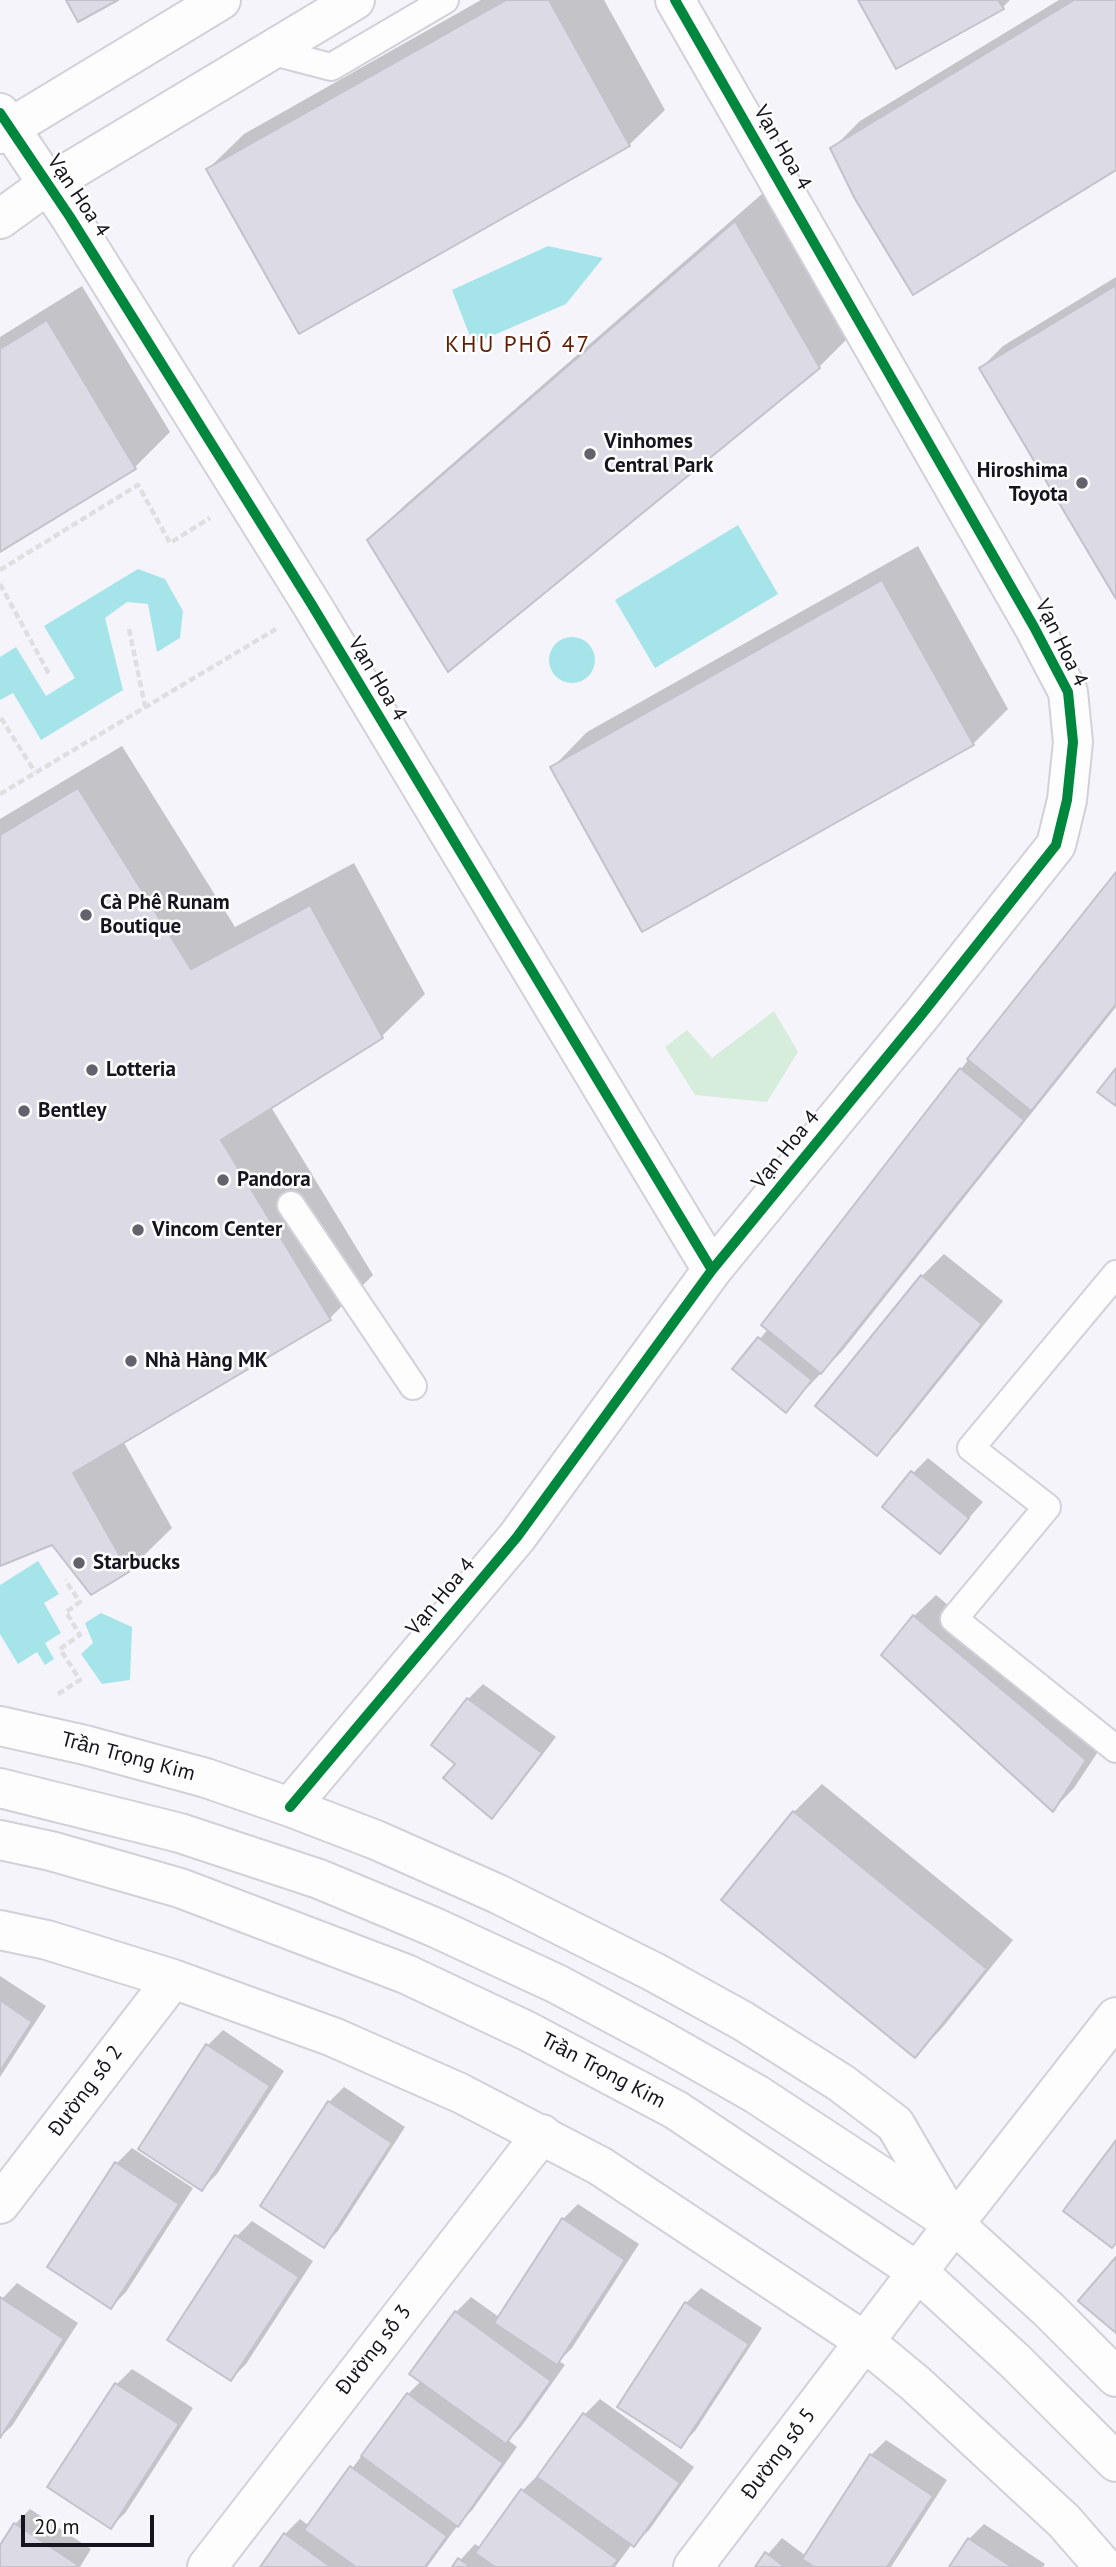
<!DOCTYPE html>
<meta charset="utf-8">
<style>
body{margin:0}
#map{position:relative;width:1116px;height:2567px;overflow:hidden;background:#f5f4fb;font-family:"PT Sans",sans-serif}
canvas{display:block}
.scale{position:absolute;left:21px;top:2515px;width:133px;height:32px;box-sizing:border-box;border:4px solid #15141f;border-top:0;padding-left:9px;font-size:21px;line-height:24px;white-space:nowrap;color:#15141f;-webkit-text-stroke:5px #fff;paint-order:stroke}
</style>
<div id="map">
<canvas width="1116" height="2567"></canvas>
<div class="scale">20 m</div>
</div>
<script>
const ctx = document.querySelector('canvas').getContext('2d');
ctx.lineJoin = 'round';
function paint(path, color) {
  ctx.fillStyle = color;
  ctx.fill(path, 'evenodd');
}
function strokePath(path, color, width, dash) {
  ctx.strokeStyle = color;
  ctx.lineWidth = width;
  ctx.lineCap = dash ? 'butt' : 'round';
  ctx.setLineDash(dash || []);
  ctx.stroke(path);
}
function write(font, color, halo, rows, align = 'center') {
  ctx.font = font + ' "PT Sans",sans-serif';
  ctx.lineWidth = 5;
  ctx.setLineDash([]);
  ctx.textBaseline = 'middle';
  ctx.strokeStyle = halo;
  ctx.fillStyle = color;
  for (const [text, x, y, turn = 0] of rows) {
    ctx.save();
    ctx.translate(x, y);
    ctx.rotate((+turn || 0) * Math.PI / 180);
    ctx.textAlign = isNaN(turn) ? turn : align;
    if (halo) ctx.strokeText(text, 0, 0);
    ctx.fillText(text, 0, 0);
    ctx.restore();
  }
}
const green = new Path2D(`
 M774,1011L798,1052L767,1102L695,1095L665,1047L687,1030L712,1058Z`);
const water = new Path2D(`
 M548,246L603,258L566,304L473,344L452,290Z
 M738,525L778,594L655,668L615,600Z
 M138,569L165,579L183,611L180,638L157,652L148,604L127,602L105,618L123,690L41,740L13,693L0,700V657L16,647L46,696L75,678L44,626Z
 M549 660a23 23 0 1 1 46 0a23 23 0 1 1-46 0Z
 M38,1561L59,1594L44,1603L61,1633L45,1643L54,1659L45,1665L37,1652L18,1664L0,1634V1585Z
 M101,1613L132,1627L130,1680L102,1684L81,1654L93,1643L85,1623Z`);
const shadow = new Path2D(`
 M481,0H604L665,110L629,145L208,169L244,134Z
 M860,0H1010L1003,7Z
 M1059,0H1116V168L832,149L860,121Z
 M770,187L854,332L819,367L370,540L405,505Z
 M1116,277V595L981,368L1003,346Z
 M82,286L170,432L135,467L0,550V337Z
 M918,546L1008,709L973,744L552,768L587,732Z
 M122,746L235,927L354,863L425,994L381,1037L271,1107L373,1275L330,1318L123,1441L172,1528L128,1571L53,1543L0,1564V819Z
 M1116,875V1007L843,1350L786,1410L735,1369L768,1329L961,1069Z
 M944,1254L1003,1301L898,1432L877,1454L818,1405L922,1276Z
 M928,1458L983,1502L940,1551L913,1473Z
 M936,1595L1107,1738L1074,1788L1053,1810L914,1616Z
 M483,1684L556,1737L507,1801L492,1816L458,1763L468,1699Z
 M822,1784L1013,1940L942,2028L915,2056L724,1900L794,1812Z
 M0,1976L46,2006L0,2077Z
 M223,2030L284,2071L217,2174L202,2189L208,2045Z
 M344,2087L405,2127L338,2231L323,2246L329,2102Z
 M132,2148L193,2188L126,2292L111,2307L117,2163Z
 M578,2204L639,2244L572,2348L559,2361L565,2365L521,2427L508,2440L517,2447L473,2509L458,2525L427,2567H262L285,2534L300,2519L309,2526L408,2394L421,2381L456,2312L471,2297L499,2317L563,2219Z
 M252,2221L313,2261L246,2364L231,2379L237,2236Z
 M17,2283L78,2323L12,2426L0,2437V2301Z
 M701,2288L762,2328L695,2431L680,2446L686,2303Z
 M132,2369L193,2408L126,2512L111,2527L50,2487L117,2384Z
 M600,2399L694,2467L649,2530L634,2545L632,2544L615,2567H454L475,2544L481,2548L523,2490L538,2475L540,2476L585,2414Z
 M886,2440L947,2480L891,2567H757L782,2538L806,2556L871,2455Z
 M30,2509L91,2549L80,2567H0V2548L15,2524Z
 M984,2524L1045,2564L1043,2567H951L969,2539Z`);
const building = new Path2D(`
 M66,0H118L78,22Z
 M506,0H549L630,146L299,334L206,169Z
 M858,0H998L1004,9L896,69Z
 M1074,0H1116V170L913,295L855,199L830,148Z
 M735,221L820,368L448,672L367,540Z
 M1116,285V599L979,368Z
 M47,320L136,469L0,552V349Z
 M882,580L974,745L642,932L550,767Z
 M78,788L191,969L310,905L383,1038L221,1140L331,1320L73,1473L129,1572L91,1595L52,1545L0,1566V835Z
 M1116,872V1004L1031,1111L967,1059Z
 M960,1068L1024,1120L821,1374L761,1325Z
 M1116,1068V1106L1097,1092Z
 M921,1275L982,1324L877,1456L815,1406Z
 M758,1337L812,1380L786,1413L732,1369Z
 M911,1471L969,1518L940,1554L882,1507Z
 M913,1615L1086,1760L1053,1812L881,1655Z
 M467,1698L542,1753L492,1819L443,1778L455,1764L431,1745Z
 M793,1811L987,1969L915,2058L721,1900Z
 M0,2000L32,2022L0,2071Z
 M206,2044L270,2086L202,2191L138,2149Z
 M328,2101L392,2143L324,2248L260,2206Z
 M1116,2140V2243L1112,2248L1063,2211Z
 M115,2162L179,2204L111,2309L47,2267Z
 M562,2218L625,2260L557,2365L494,2323Z
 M235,2235L299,2277L231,2381L167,2340Z
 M1116,2257V2333L1078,2301Z
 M0,2297L64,2339L0,2438Z
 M685,2302L749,2344L681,2448L617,2407Z
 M455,2311L551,2381L506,2444L409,2374Z
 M115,2383L179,2424L111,2529L47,2487Z
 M407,2393L503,2463L458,2527L361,2456Z
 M583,2413L680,2483L634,2547L537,2477Z
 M870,2454L933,2496L887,2567H814L802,2559Z
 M350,2466L447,2536L425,2567H356L304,2530Z
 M521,2489L618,2560L612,2567H495L475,2553Z
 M14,2523L78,2565L76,2567H0V2545Z
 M284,2533L331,2567H260Z
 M968,2538L1012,2567H949Z
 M765,2552L785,2567H755Z
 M458,2558L471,2567H452Z`);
const path = new Path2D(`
 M0,570L138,485L170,543L210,518
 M0,584L49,674
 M129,629L145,706
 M1,718L35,772
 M0,794L276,629
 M58,1694L80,1680L60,1649L80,1635L66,1612L80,1602L65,1580`);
const service = new Path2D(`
 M270,51L331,67L445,0
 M291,1205L413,1386
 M1116,1274L971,1448L1047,1507L954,1619L1116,1749`);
const minor = new Path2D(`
 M0,113L70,217L312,605L712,1270
 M0,134L221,0
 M0,219L47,185L355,0
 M0,1726L85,1745L206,1778L290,1807L376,1840L498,1894L654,1972L743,2021L841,2083L895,2124L949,2216
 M0,1788L180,1833L319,1879L434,1927L557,1984L656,2037L756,2094L954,2224L1049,2310L1116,2377
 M290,1807L517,1537L712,1270L922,1014L1056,845L1067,800L1073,742L1068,692L1034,627L675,0
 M0,1840L51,1851L180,1888L406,1974L527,2031L676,2110L918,2272L1016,2362L1116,2462
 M0,1930L47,1940L173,1979L333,2037L460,2093L600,2166L864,2341L916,2384L1064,2521L1104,2567
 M0,2204L173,1979
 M207,2567L542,2134
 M693,2567L954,2224L1116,2017`);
const cycleway = new Path2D(`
 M0,113L70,217L312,605L712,1270
 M290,1807L517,1537L712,1270L922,1014L1056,845L1067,800L1073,742L1068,692L1034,627L675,0`);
const markers = [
 [590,454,7,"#63626c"],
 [1082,483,7,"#63626c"],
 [86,915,7,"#63626c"],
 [92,1070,7,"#63626c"],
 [24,1111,7,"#63626c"],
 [223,1180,7,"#63626c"],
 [138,1230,7,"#63626c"],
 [131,1361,7,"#63626c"],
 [79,1563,7,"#63626c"]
];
const streetNames = [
 ["Vạn Hoa 4",782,148,60],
 ["Vạn Hoa 4",78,196,56],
 ["Vạn Hoa 4",1061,643,64],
 ["Vạn Hoa 4",377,679,59],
 ["Vạn Hoa 4",786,1150,-51],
 ["Vạn Hoa 4",441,1597,-50],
 ["Trần Trọng Kim",128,1757,15],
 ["Trần Trọng Kim",603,2071,28],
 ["Đường số 2",86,2091,-53],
 ["Đường số 3",374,2350,-52],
 ["Đường số 5",779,2454,-53]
];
const poiNames = [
 ["Vinhomes",604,442],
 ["Central Park",604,466],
 ["Hiroshima",1068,471,"right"],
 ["Toyota",1068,495,"right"],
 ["Cà Phê Runam",100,903],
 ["Boutique",100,927],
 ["Lotteria",106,1070],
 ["Bentley",38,1111],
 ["Pandora",237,1180],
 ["Vincom Center",152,1230],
 ["Nhà Hàng MK",145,1361],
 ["Starbucks",93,1563]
];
const neighbourhoodNames = [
 ["KHU PHỐ 47",518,345]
];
paint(green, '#d7eddc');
paint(water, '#a5e5e9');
paint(shadow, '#0003');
paint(building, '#dcdae4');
strokePath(building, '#c3c2cb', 2);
strokePath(service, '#d2d1da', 30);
strokePath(minor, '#d2d1da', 42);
strokePath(path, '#dfdfe1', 4.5, [7, 3.5]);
strokePath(service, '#fefdfe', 26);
strokePath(minor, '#fefdfe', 38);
strokePath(cycleway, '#00873e', 10);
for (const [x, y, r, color] of markers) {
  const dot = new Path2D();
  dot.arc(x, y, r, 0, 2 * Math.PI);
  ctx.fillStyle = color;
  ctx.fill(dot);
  strokePath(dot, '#fff', 2.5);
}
write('21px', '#15141f', '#fff', streetNames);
write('bold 21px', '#15141f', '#fff', poiNames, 'left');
ctx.letterSpacing = '2px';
write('23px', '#5f1e06', '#fff', neighbourhoodNames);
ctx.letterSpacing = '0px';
</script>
